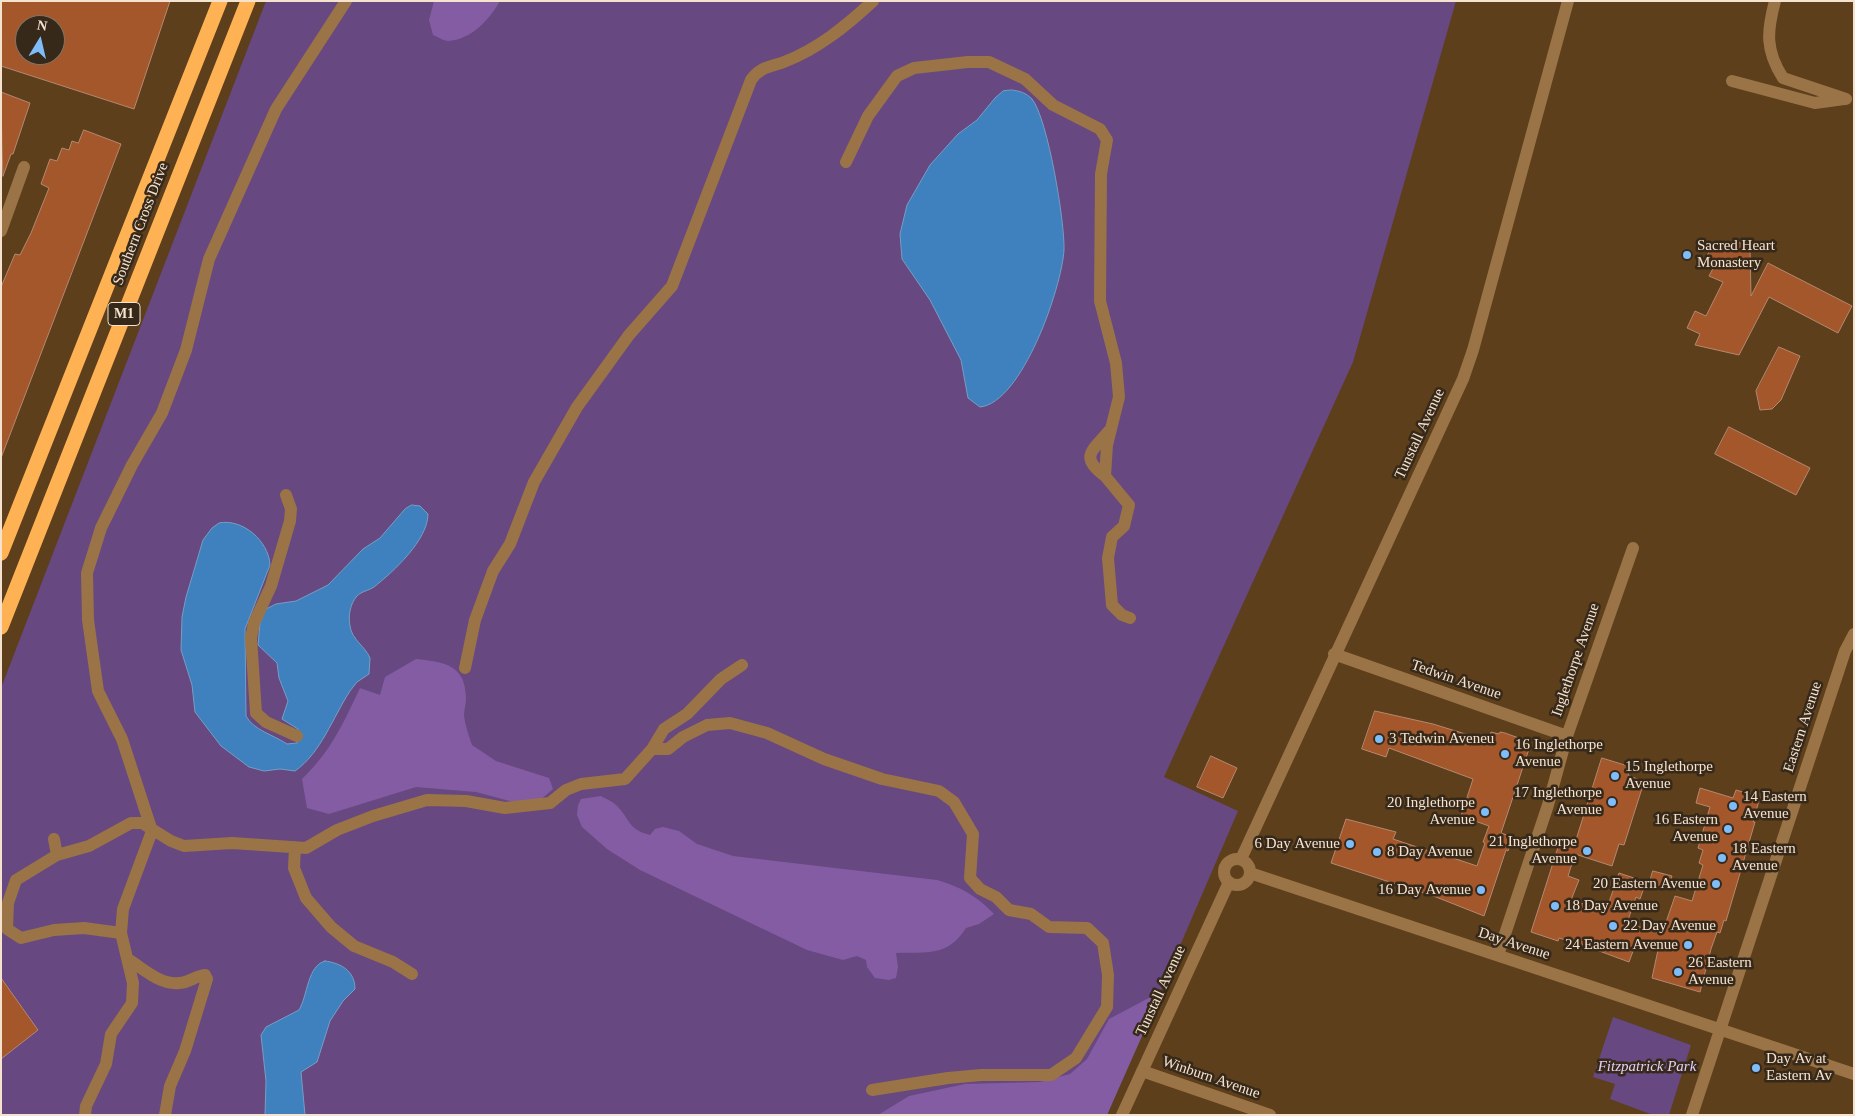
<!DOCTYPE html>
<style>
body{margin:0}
#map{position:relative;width:1855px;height:1116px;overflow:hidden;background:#5d3f1b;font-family:"Times New Roman",serif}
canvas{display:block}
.frame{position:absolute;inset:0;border:2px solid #f5e3cf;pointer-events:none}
.north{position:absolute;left:15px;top:15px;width:50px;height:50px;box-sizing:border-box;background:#37291a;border:1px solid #837362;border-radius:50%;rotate:9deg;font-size:14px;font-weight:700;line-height:20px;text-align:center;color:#f5e3cf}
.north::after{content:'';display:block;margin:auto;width:18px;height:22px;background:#7fbdfa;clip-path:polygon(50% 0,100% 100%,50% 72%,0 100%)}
</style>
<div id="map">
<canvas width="1855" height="1116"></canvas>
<div class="frame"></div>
<div class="north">N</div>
</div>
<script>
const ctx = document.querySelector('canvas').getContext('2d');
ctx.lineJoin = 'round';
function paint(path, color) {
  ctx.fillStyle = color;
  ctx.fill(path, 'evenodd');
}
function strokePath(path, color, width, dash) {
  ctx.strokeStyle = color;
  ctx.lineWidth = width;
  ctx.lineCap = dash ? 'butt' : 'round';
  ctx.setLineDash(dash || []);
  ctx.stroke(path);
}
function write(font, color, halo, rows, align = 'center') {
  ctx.font = font + ' "Times New Roman",serif';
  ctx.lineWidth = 5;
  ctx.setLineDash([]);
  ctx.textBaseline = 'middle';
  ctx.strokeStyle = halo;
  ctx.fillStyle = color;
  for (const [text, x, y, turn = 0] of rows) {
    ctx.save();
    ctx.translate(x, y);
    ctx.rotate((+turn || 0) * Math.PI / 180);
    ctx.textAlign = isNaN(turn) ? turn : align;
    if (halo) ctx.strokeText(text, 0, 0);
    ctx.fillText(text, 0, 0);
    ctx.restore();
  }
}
const green = new Path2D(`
 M266,1H1456L1353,362L1164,777L1238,811L1107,1115H1V688Z
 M1613,1017L1691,1045L1669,1115H1653L1610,1099L1615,1084L1593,1077Z`);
const forest = new Path2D(`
 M434,1H500C490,19 471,40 448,41C444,41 438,37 433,35L429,20Z
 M416,659C445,662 466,665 466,699C466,704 464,710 464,715C465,725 469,736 472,745L496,761L549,778L553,789L532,807L476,792L416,787L329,814L307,808L302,779C331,751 343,724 360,688L380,695L385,677Z
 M601,796C606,799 614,802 618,807C631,821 628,829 650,835L655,829L663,827L679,831L697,844L733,856L937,880C961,887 977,896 994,914L979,924L966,928C948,957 926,952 896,953L898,967L896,978L889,980L875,978L867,967L866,960L857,956L843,960L807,950L640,870L607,849L582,827L577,815L578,805L581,799Z
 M1162,991L1107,1115H878L909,1096L965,1084L1040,1082L1070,1074L1087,1059L1109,1019Z`);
const water = new Path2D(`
 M1012,90C1020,91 1026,93 1032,99C1048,119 1065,223 1064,250C1062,287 1022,403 980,407L968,398L961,360L930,300L902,259L900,234L907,205L930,165L958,134L977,120L995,98L1003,91Z
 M412,505L420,506L428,514C428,540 393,572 374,587C368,591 362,591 357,596C350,604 348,616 350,626C352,640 365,646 370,658L369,674L357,682L350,691C333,717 321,753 295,771L280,769L264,771L249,767L221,746L195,712L192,685L181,650L182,617L186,597L203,540L212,528L219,523C242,518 269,541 270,565L245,629L246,716C253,730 274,735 287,744L297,743L299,735L298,729L282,719L288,701L279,678L277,663L258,645L260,623L266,609L276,604L296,601L328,585L363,549L380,538L405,509Z
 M325,961C341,963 355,971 355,989L343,1001L330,1021L317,1062L301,1072L305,1115H265L266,1081L261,1035L266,1027L299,1010C308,995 307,966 325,961Z`);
const building = new Path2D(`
 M1,1H170L134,109L1,66ZM25,25H55V55H25Z
 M1,92L30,103L13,154H11L3,176Z
 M84,130L121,144L1,458V287L15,254L20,255L31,233L49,188L41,184L50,159L57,161L62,148L69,150L72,141L78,143Z
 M1738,242L1750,247L1751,296L1768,263L1852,306L1838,333L1769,297L1739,355L1695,345L1700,334L1687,328L1695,311L1706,316L1723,282L1709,276L1716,263L1705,261L1712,244L1729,251Z
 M1779,347L1800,356L1781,400L1772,409L1760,410L1756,391Z
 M1729,427L1810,468L1796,495L1715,454Z
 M1375,711L1433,724L1488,741L1491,732L1499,734L1500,732L1505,733L1527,741L1524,747L1529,749L1501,833L1513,837L1508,851L1506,850L1484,916L1436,897L1331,863L1346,819L1396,832L1393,839L1432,852L1434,846L1445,850L1444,855L1477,866L1485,843L1483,842L1489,826L1461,816L1473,779L1389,748L1386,757L1362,749Z
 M1211,756L1237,768L1223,798L1197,787Z
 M1602,758L1631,767L1628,775L1644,782L1624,845L1619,844L1612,866L1575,854L1568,876L1579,880L1571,900L1606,911L1619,873L1646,882L1640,899L1636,897L1627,923L1662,934L1675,896L1692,901L1703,865L1699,863L1703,850L1698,848L1710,807L1696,803L1700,788L1733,798L1736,790L1760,797L1753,822H1755L1726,921L1724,920L1720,933L1717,932L1711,949L1700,992L1652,978L1658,950L1636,943L1629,962L1583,945L1559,938L1558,941L1531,932L1560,841L1574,845Z
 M1653,871L1672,876L1668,890L1649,885Z
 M1,978L38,1030L1,1059Z`);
const minor = new Path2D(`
 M1775,1C1767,31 1765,50 1783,78L1846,99
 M1732,81L1815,103L1844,99
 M846,162L868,116L897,76L914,68L968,62H989L1025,79L1053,105L1100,129L1107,140L1101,174L1100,301L1116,363L1119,397L1107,445L1105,476L1129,505L1124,526L1112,537L1108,558L1112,605L1122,615L1130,618
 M1,231L24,167
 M1105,476C1079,457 1092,451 1109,431
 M286,495L291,509L290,521L271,586L254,623L251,638L256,713L266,722L297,736
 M1334,654L1567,736
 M465,668L475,620L493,571L510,544L534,482L577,407L629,335L672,286L751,80C759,67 771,67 784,62C818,49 846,26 873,1
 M652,749H668L683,737L707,725L730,723L767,733L824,759L882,779L939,791L954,802L973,834L970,878L980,889L996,897L1009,910L1031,914L1049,927L1087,928L1103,943L1108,975L1107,1007L1076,1058L1051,1075H981L948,1078L872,1090
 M54,839L57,855
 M295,847L294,868L306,898L331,927L354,946L393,962L412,974
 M1241,859L1463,379L1473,350L1568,1
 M1224 872a13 13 0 1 1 26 0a13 13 0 1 1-26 0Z
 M1250,873L1854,1074
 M121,933L84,928L54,930L21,938L7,929L8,903L16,880L57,855L89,846L131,823H142L171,841L184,846L232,843L306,848L337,830L373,816L427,800L466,801L505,808L550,803L566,790L581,784L625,779L652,749L664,729L687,714L721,679L742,665
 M1498,955L1548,805L1567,736L1633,548
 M129,960C144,969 160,985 179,983C189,983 195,976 205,975L207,979L185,1051L170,1086L165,1115
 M1142,1071L1270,1115
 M85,1115L86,1106L106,1064L111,1034L132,1003L133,983L121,933L123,909L152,831L122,739L98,691L88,620L87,573L101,528L132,465L162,413L186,350L209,259L276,109L346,1
 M1122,1115L1229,882
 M1692,1115L1845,651L1854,634`);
const highway = new Path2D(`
 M1,553L220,1
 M1,627L248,1`);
const markers = [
 [1687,255,5,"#7fbdfa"],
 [1379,739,5,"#7fbdfa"],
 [1505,754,5,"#7fbdfa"],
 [1615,776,5,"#7fbdfa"],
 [1612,802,5,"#7fbdfa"],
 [1733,806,5,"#7fbdfa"],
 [1485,812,5,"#7fbdfa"],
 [1728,829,5,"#7fbdfa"],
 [1350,844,5,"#7fbdfa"],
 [1587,851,5,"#7fbdfa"],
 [1377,852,5,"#7fbdfa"],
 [1722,858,5,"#7fbdfa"],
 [1716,884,5,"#7fbdfa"],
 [1481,890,5,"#7fbdfa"],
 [1555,906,5,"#7fbdfa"],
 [1613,926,5,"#7fbdfa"],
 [1688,945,5,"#7fbdfa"],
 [1678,972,5,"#7fbdfa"],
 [1756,1068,5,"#7fbdfa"]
];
const shields = [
 [124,314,32]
];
const shieldNames = [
 ["M1",124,314]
];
const streetNames = [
 ["Southern Cross Drive",141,224,-69],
 ["Tunstall Avenue",1420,434,-65],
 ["Inglethorpe Avenue",1576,660,-71],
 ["Tedwin Avenue",1456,680,19],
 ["Eastern Avenue",1803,727,-72],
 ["Day Avenue",1514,944,18],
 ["Tunstall Avenue",1161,991,-65],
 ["Winburn Avenue",1211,1078,19]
];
const poiNames = [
 ["Sacred Heart",1697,246],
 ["Monastery",1697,263],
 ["3 Tedwin Aveneu",1389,739],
 ["16 Inglethorpe",1515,745],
 ["Avenue",1515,762],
 ["15 Inglethorpe",1625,767],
 ["Avenue",1625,784],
 ["17 Inglethorpe",1602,793,"right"],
 ["Avenue",1602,810,"right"],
 ["14 Eastern",1743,797],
 ["Avenue",1743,814],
 ["20 Inglethorpe",1475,803,"right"],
 ["Avenue",1475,820,"right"],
 ["16 Eastern",1718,820,"right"],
 ["Avenue",1718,837,"right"],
 ["21 Inglethorpe",1577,842,"right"],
 ["Avenue",1577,859,"right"],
 ["6 Day Avenue",1340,844,"right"],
 ["18 Eastern",1732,849],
 ["Avenue",1732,866],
 ["8 Day Avenue",1387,852],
 ["20 Eastern Avenue",1706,884,"right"],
 ["16 Day Avenue",1471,890,"right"],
 ["18 Day Avenue",1565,906],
 ["22 Day Avenue",1623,926],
 ["24 Eastern Avenue",1678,945,"right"],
 ["26 Eastern",1688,963],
 ["Avenue",1688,980],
 ["Day Av at",1766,1059],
 ["Eastern Av",1766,1076]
];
const parkNames = [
 ["Fitzpatrick Park",1647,1067]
];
paint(green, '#674880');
paint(forest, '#845ca3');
paint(water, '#3f81be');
strokePath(water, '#769ec3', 1);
paint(building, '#a3572b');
strokePath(building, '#b58870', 1);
strokePath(minor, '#9a7346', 12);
strokePath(highway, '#feb254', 15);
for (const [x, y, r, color] of markers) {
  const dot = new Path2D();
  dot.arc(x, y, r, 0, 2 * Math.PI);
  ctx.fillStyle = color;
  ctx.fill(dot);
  strokePath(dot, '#37291a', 2);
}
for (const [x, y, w] of shields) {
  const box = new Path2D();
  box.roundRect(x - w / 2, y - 11.5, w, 23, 4);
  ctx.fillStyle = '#37291a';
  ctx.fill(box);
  strokePath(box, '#f5e3cf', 1);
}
write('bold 14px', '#f5e3cf', null, shieldNames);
write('15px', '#f5e3cf', '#37291a', streetNames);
write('15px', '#f5e3cf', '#37291a', poiNames, 'left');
write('italic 15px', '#e3cef6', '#37291a', parkNames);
</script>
